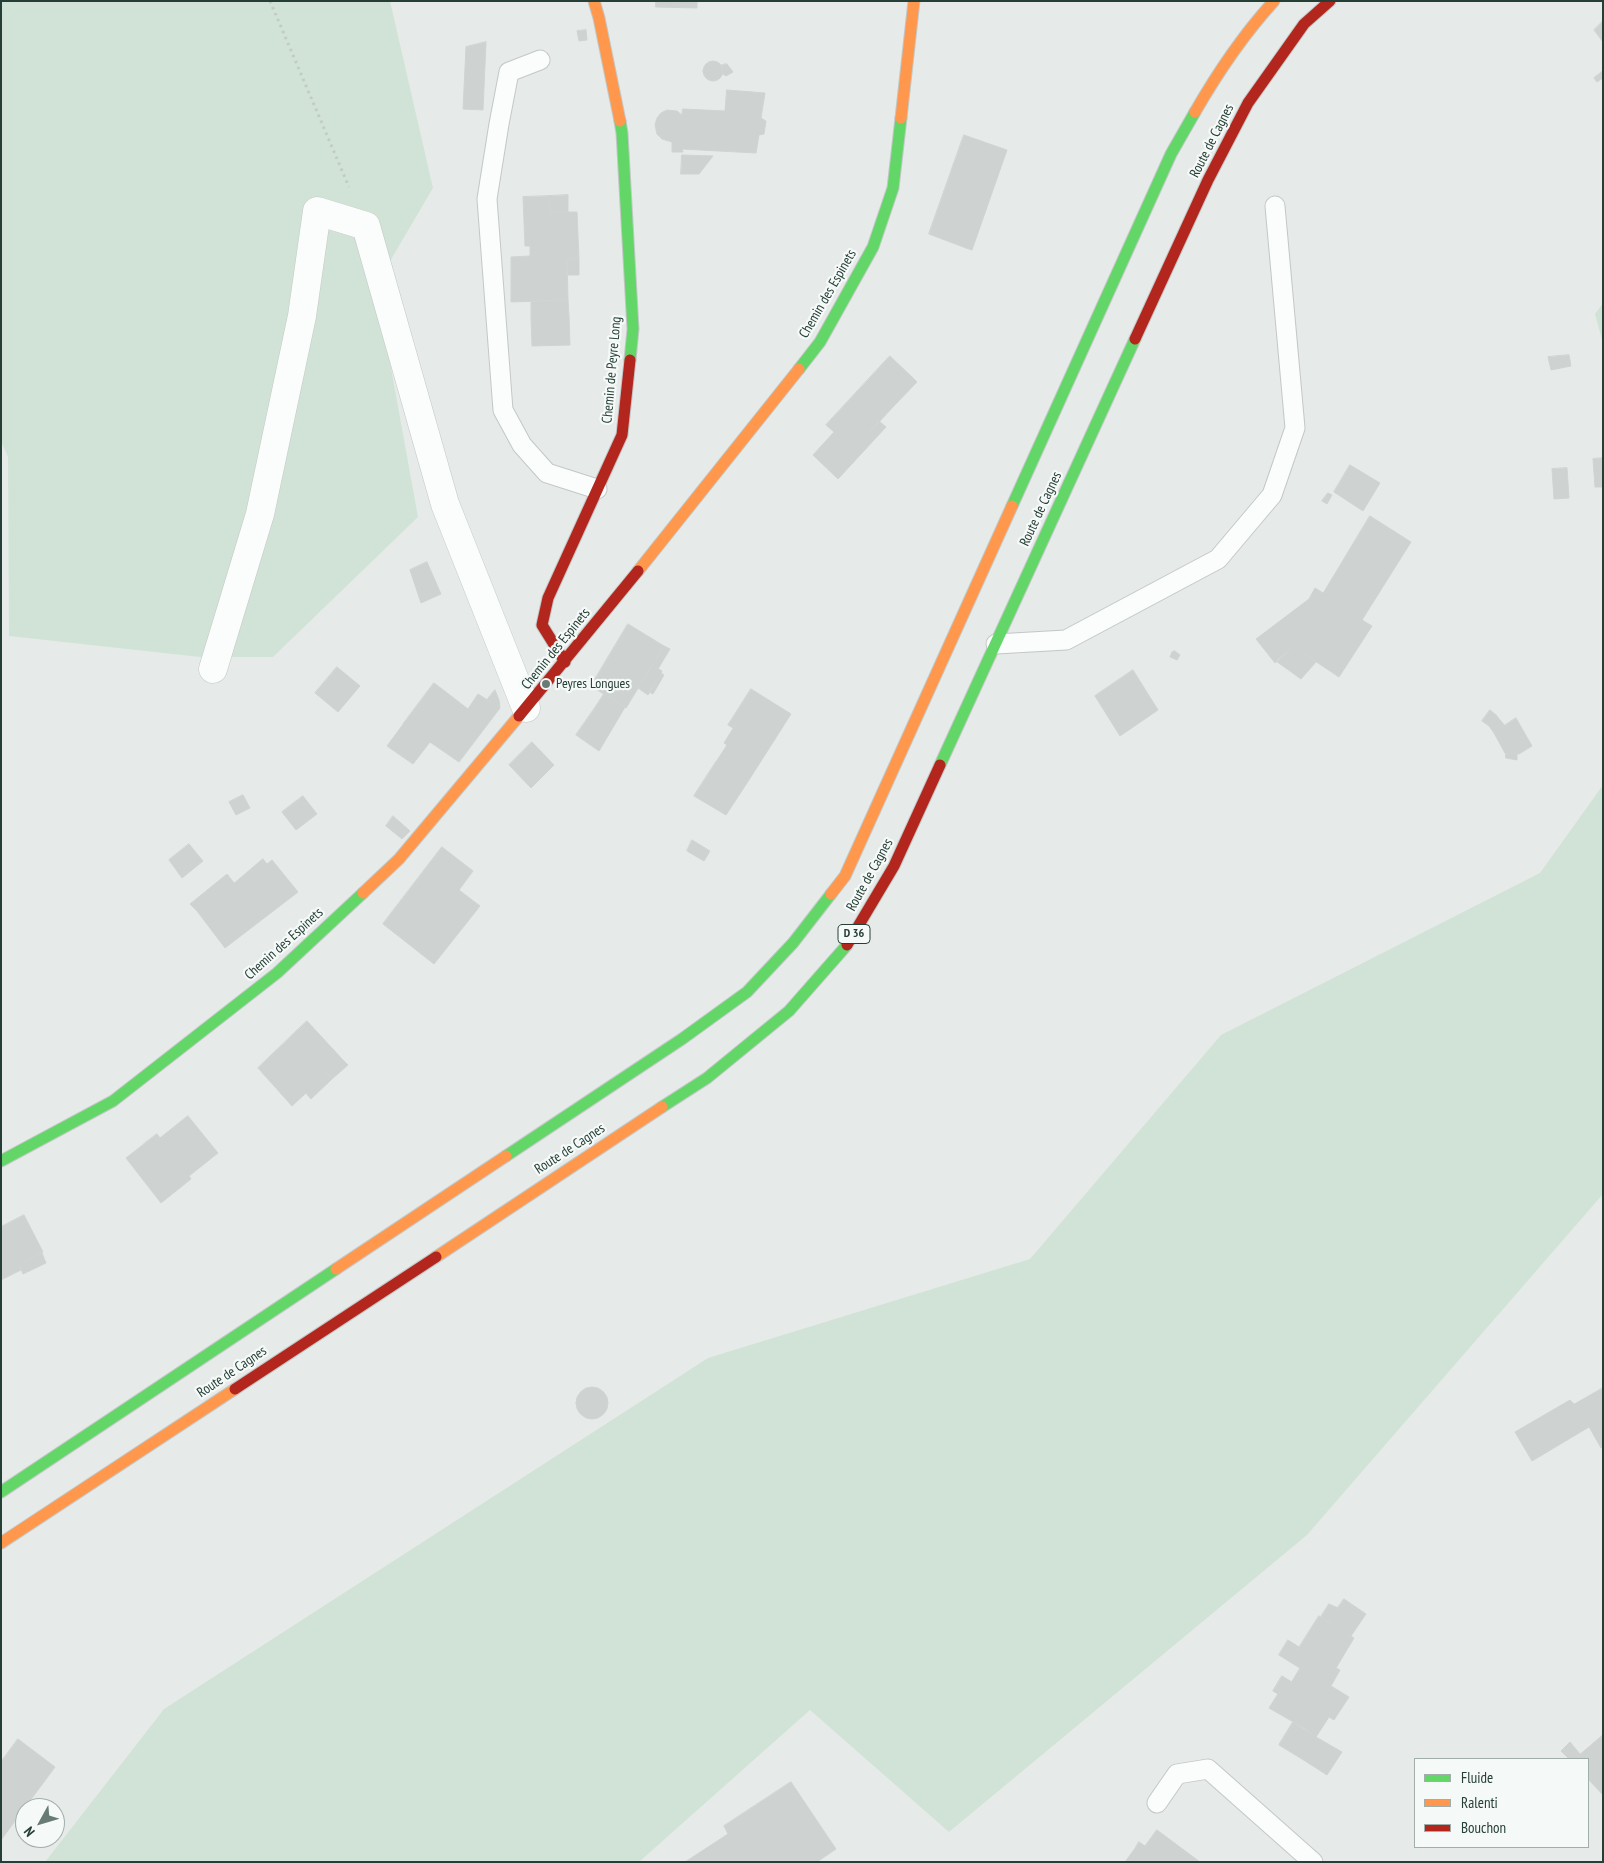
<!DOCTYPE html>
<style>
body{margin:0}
#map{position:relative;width:1604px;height:1863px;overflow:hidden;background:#e6ebe9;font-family:"PT Sans Narrow",sans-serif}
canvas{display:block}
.frame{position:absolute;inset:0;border:2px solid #253e36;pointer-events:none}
.legend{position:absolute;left:1414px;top:1758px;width:175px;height:90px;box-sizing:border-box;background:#f5f9f7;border:1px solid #a2aeaa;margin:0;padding:6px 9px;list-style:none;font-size:15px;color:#253e36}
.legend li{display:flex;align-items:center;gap:10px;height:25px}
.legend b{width:25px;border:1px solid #a2aeaa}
.north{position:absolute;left:15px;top:1798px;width:50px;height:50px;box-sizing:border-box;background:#f5f9f7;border:1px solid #a2aeaa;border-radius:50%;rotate:231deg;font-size:14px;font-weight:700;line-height:20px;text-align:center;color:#253e36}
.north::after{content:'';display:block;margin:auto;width:18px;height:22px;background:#697b75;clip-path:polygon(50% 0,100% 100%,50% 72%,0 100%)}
</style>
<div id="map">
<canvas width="1604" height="1863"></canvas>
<div class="frame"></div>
<ul class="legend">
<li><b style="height:6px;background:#63d668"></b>Fluide</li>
<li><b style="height:6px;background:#ff974d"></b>Ralenti</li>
<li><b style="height:6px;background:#b3261e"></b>Bouchon</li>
</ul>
<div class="north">N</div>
</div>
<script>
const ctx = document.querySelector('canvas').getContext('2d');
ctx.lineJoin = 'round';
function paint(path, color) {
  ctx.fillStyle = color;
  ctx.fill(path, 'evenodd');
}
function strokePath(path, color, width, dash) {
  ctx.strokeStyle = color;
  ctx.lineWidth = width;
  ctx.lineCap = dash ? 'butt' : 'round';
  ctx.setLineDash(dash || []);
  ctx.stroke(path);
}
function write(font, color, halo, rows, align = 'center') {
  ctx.font = font + ' "PT Sans Narrow",sans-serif';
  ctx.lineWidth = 4.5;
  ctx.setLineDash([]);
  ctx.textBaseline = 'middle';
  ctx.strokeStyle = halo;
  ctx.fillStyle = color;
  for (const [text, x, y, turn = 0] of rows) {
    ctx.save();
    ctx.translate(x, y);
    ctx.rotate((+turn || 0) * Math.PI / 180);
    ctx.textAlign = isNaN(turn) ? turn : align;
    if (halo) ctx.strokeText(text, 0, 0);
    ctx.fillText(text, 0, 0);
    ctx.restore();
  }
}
const green = new Path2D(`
 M1,1H390L433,188L376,285L418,517L273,657H200L9,636L8,457L1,441Z
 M1603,303V343L1595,314Z
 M1603,785V1194L1307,1535L949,1832L810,1710L639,1862H45L164,1709L708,1358L1030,1259L1221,1035L1540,873Z`);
const building = new Path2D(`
 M656,1H697V8L656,7Z
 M1603,21V42L1594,30Z
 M586,30L587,40L579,41L577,31Z
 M486,42L483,110L463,109L466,47Z
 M703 71a10 10 0 1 1 20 0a10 10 0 1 1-20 0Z
 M727,64L733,72L726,76L723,74L722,65Z
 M1603,71V78L1597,82L1594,78Z
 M727,90L765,93L761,118L766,121L764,134L759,135L756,153L682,149L683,152H672V142L662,139L657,134L655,125L657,118L661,113L667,110L677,111L684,117L724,119Z
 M683,109L725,111L724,119L684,117L682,115Z
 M964,135L1001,148L966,248L929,234Z
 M1001,148L1007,150L972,250L966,248Z
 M682,155L713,156L699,174H681Z
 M568,195V212H549V196Z
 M549,196V212H577L579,259H567L568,300L511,302V257L530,256V246H525L523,197Z
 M567,259H579V275H567Z
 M568,300L569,316L531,317V301Z
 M569,316L570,345L532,346L531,317Z
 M1569,355L1571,366L1551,370L1548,357Z
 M890,356L912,377L887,403L892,408L868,434L874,440L838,479L813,455L834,432L826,425Z
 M912,377L917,382L892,408L887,403Z
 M879,421L886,427L874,440L868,434Z
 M1603,458V487H1595L1593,459Z
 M1350,465L1380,483L1363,511L1334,492Z
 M1567,468L1569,498L1554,499L1552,469Z
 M1328,493L1332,495L1327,504L1322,501Z
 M1370,516L1411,542L1362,620L1372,626L1339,677L1294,647L1275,663L1256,639L1309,599L1315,588L1323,593Z
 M427,562L441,594L421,603L410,570Z
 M628,624L664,646L626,708L591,686Z
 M664,646L670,649L658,669L652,665Z
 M1294,647L1316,662L1301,679L1276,661Z
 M1175,651L1180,655L1177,660L1170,657L1172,652Z
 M652,665L662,671L648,695L638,688Z
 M337,667L360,686L338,712L315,693Z
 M1133,670L1158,710L1120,736L1095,696Z
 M661,673L664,675L653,694L649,692Z
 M434,683L442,689L413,729L404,723Z
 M442,689L468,709L478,694L500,708L459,762L430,742L413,764L387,746L404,723L413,729Z
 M751,689L783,709L760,741L770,747L747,783L716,762L727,745L724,743L739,719L734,716Z
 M495,690L499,700L500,708L487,700Z
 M604,694L625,707L618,719L597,705Z
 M597,705L618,719L599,751L576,735Z
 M783,709L791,714L770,747L760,741Z
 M1490,710L1496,715L1489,726L1482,721Z
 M1496,715L1505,726L1494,733L1489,726Z
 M734,716L739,719L733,728L728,725Z
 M1516,718L1532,746L1519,754L1505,753L1494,733Z
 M532,742L554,765L531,788L509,765Z
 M1506,753L1517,754V760L1506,758Z
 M716,762L747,783L726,815L694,796Z
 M243,795L250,808L236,815L229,802Z
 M303,796L317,814L296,830L282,812Z
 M393,816L410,831L402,839L386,826Z
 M692,840L710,851L704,861L687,851Z
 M189,844L203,861L182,878L169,860Z
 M442,847L473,871L459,890L480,906L434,964L383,924Z
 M263,859L267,864L272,860L298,892L285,902L262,873L231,897L225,889L197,911L190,904L227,874L234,883Z
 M262,873L285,902L225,948L197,911L225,889L231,897Z
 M307,1021L343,1060L327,1074L326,1071L304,1091L306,1093L292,1106L258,1068Z
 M343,1060L348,1065L332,1079L327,1074Z
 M326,1071L332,1079L311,1099L304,1091Z
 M188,1116L218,1153L189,1176L191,1179L161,1203L126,1158L144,1144L147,1148Z
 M157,1134L160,1138L147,1148L144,1144Z
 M24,1215L43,1252L19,1264L21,1270L1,1280V1227Z
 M42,1253L46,1263L23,1274L19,1264Z
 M576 1403a16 16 0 1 1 32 0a16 16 0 1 1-32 0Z
 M1603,1388V1427L1598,1419L1588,1425L1589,1427L1532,1461L1515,1432L1570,1400L1574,1404Z
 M1598,1419L1603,1427V1447L1601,1448L1588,1425Z
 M1344,1599L1366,1614L1351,1636L1328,1622Z
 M1329,1604L1338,1608L1328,1622L1321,1617Z
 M1319,1616L1354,1638L1336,1668L1340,1670L1331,1686L1349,1697L1334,1720L1316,1709L1304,1728L1269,1708L1283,1686L1288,1688L1300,1668L1290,1662Z
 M1288,1640L1299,1647L1290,1662L1279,1655Z
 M1282,1676L1292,1682L1288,1688L1283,1686L1278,1694L1273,1691Z
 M1316,1709L1329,1717L1316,1737L1304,1728Z
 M1293,1722L1316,1737L1302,1759L1279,1745Z
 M1603,1735V1795L1588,1779V1759H1569L1561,1751L1570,1742L1580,1754Z
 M1316,1737L1342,1752L1327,1775L1302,1759Z
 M18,1739L55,1767L1,1840V1762Z
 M791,1782L836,1849L817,1862H685L728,1834L724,1826Z
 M1157,1830L1200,1862H1125L1136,1847L1141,1851Z
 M1139,1842L1145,1846L1141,1851L1136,1847Z`);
const path = new Path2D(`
 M270,1L349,187`);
const lane = new Path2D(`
 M540,60L509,72L499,124L487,199L503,410L522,445L547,473L597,489
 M996,644L1066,640L1218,559L1272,495L1295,428L1275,206
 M1157,1803L1177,1774L1208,1769L1313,1862`);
const street = new Path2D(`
 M213,669L260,514L302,316L317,211L366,226L445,504L526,708`);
const fast = new Path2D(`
 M620,121L622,133L633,329L630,360
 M799,369L820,342L873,247L893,188L901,118
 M1012,506L1171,154L1195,112
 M940,765L1135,339
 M662,1107L707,1078L789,1011L847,945
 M506,1156L682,1039L747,992L793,943L831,894
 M1,1161L113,1101L277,973L363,893
 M1,1492L336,1269`);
const slow = new Path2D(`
 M594,1L599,18L620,121
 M1195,112C1218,72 1243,35 1274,1
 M901,118L914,1
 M638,571L799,369
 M363,893L399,859L519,716
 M831,894L845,876L1012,506
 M436,1257L662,1107
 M336,1269L506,1156
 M1,1543L235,1389`);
const jam = new Path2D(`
 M1135,339L1208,180L1248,103L1304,24L1330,1
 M565,662L542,625L548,598L622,435L630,360
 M519,716L638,571
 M847,945L894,866L940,765
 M235,1389L436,1257`);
const markers = [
 [546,684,5,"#697b75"]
];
const shields = [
 [854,934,32]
];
const shieldNames = [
 ["D 36",854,934]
];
const streetNames = [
 ["Route de Cagnes",1212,141,-63],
 ["Chemin des Espinets",828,294,-60],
 ["Chemin de Peyre Long",612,370,-85],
 ["Route de Cagnes",1041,509,-65],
 ["Chemin des Espinets",556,649,-51],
 ["Route de Cagnes",870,875,-61],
 ["Chemin des Espinets",284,944,-42],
 ["Route de Cagnes",570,1149,-33],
 ["Route de Cagnes",232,1372,-34]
];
const poiNames = [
 ["Peyres Longues",556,684]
];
paint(green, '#d1e3d6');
paint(building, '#ced2d0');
strokePath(building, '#cfd4d2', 1);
strokePath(lane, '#c3c8c6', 21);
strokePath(street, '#c3c8c6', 29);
strokePath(fast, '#c2c8c6', 13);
strokePath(slow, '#c2c8c6', 13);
strokePath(jam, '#c2c8c6', 13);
strokePath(path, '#c2cbc7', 3, [2.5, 4]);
strokePath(lane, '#fbfcfc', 19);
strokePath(street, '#fbfcfc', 28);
strokePath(fast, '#63d668', 11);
strokePath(slow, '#ff974d', 11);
strokePath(jam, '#b3261e', 11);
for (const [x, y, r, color] of markers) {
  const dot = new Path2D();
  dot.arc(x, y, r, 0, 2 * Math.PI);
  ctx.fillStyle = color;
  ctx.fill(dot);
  strokePath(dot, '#f5f9f7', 2);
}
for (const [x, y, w] of shields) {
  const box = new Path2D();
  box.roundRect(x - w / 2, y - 9.5, w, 19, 4);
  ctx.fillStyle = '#f5f9f7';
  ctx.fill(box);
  strokePath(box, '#253e36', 1);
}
write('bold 12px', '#253e36', null, shieldNames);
write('14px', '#253e36', '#f5f9f7', streetNames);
write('14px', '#253e36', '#f5f9f7', poiNames, 'left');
</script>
